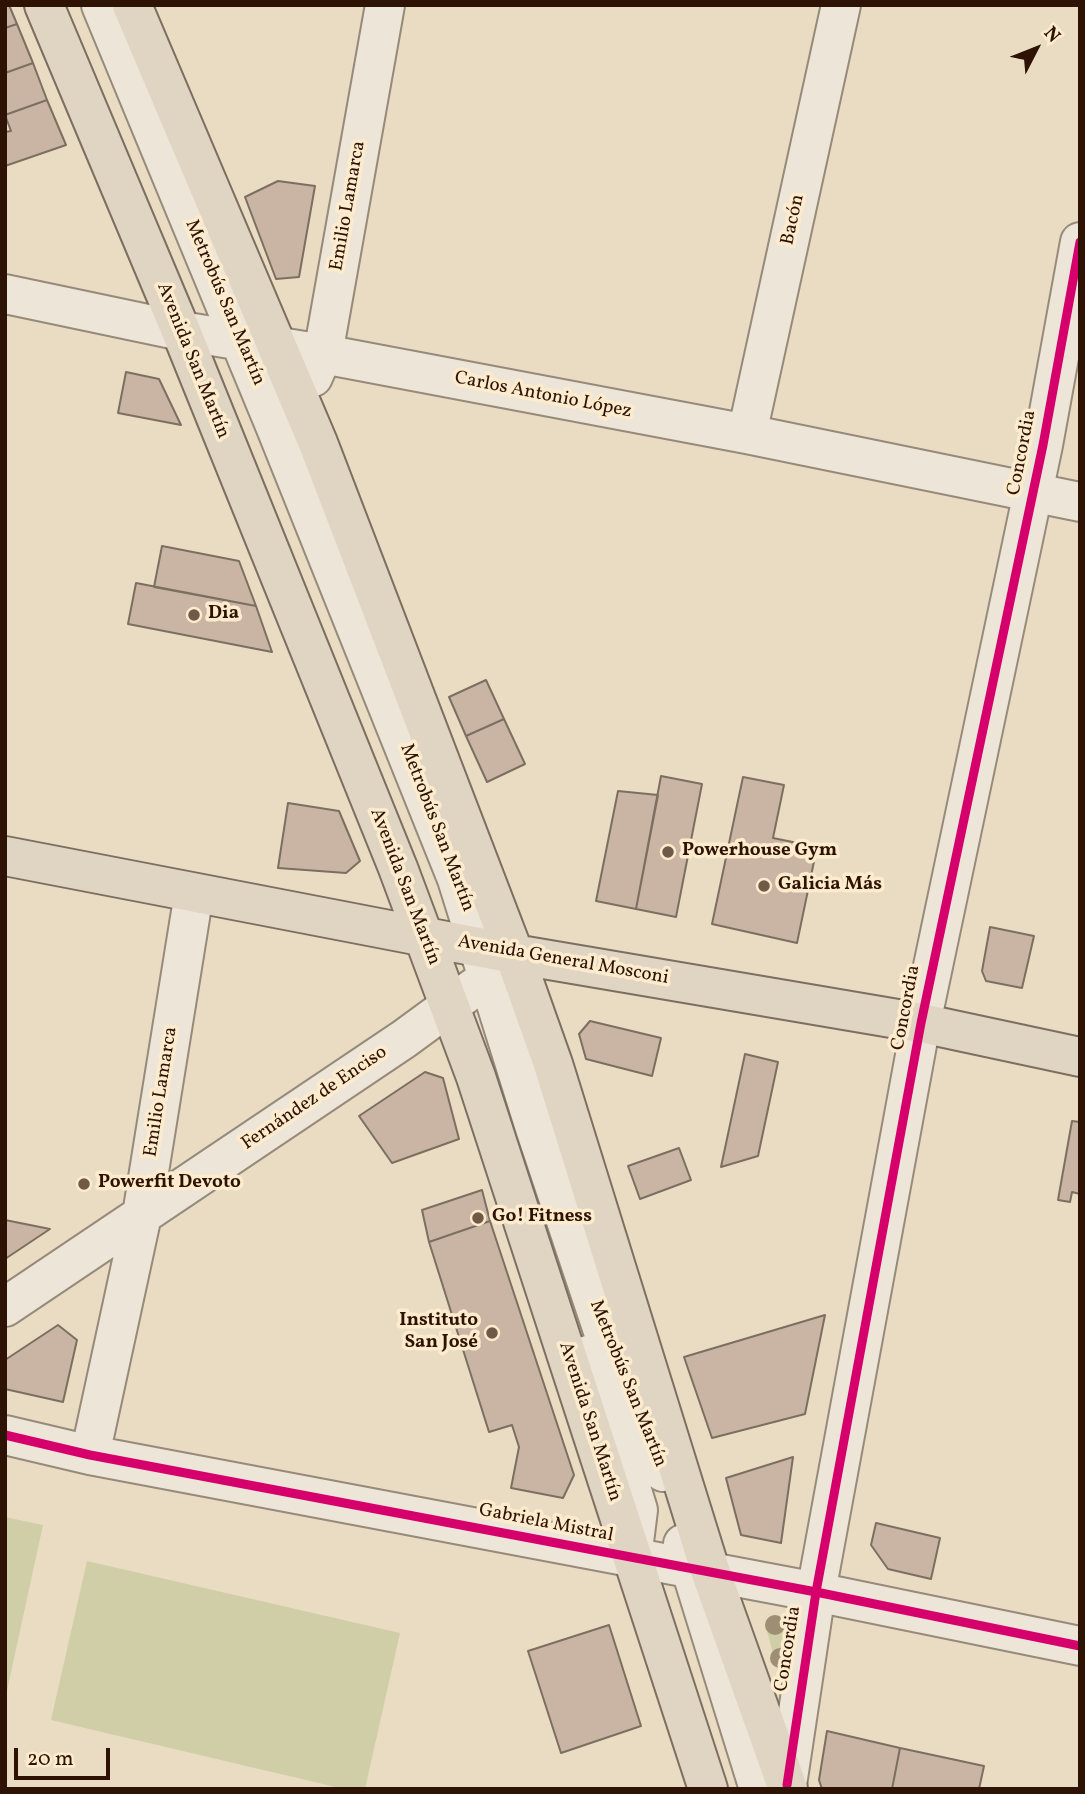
<!DOCTYPE html>
<meta charset="utf-8">
<style>
body{margin:0}
#map{position:relative;width:1085px;height:1794px;overflow:hidden;background:#eadcc2;font-family:Vollkorn,serif}
canvas{display:block}
.frame{position:absolute;inset:0;border:7px solid #2e1203;pointer-events:none}
.north{position:absolute;left:1001px;top:14px;width:70px;height:70px;-webkit-text-stroke:5px #fcebcd;paint-order:stroke;rotate:48deg;font-size:19px;font-weight:700;line-height:28px;text-align:center;color:#2e1203}
.north::after{content:'';display:block;margin:auto;width:24px;height:32px;background:#2e1203;clip-path:polygon(50% 0,100% 100%,50% 72%,0 100%)}
.scale{position:absolute;left:14px;top:1748px;width:96px;height:32px;box-sizing:border-box;border:4px solid #2e1203;border-top:0;padding-left:9px;font-size:21px;line-height:24px;white-space:nowrap;color:#2e1203;-webkit-text-stroke:5px #fcebcd;paint-order:stroke}
</style>
<div id="map">
<canvas width="1085" height="1794"></canvas>
<div class="frame"></div>
<div class="north">N</div>
<div class="scale">20 m</div>
</div>
<script>
const ctx = document.querySelector('canvas').getContext('2d');
ctx.lineJoin = 'round';
function paint(path, color) {
  ctx.fillStyle = color;
  ctx.fill(path, 'evenodd');
}
function strokePath(path, color, width, dash) {
  ctx.strokeStyle = color;
  ctx.lineWidth = width;
  ctx.lineCap = dash ? 'butt' : 'round';
  ctx.setLineDash(dash || []);
  ctx.stroke(path);
}
function write(font, color, halo, rows, align = 'center') {
  ctx.font = font + ' Vollkorn,serif';
  ctx.lineWidth = 7;
  ctx.setLineDash([]);
  ctx.textBaseline = 'middle';
  ctx.strokeStyle = halo;
  ctx.fillStyle = color;
  for (const [text, x, y, turn = 0] of rows) {
    ctx.save();
    ctx.translate(x, y);
    ctx.rotate((+turn || 0) * Math.PI / 180);
    ctx.textAlign = isNaN(turn) ? turn : align;
    if (halo) ctx.strokeText(text, 0, 0);
    ctx.fillText(text, 0, 0);
    ctx.restore();
  }
}
const green = new Path2D(`
 M5,1517L43,1525L5,1700Z
 M87,1561L400,1633L365,1789H344L51,1720Z
 M765,1624L792,1628L782,1686Z`);
const building = new Path2D(`
 M5,5H9L17,24L5,28Z
 M17,24L33,63L5,73V28Z
 M33,63L47,100L5,115V73Z
 M47,100L66,145L5,166V132L11,131L5,115Z
 M278,181L315,186L299,277L276,279L245,197Z
 M126,372L159,379L181,425L118,413Z
 M162,546L239,561L256,606L154,587Z
 M136,583L256,606L272,652L128,624Z
 M486,680L504,719L466,736L449,697Z
 M504,719L525,764L487,782L466,736Z
 M661,776L702,784L676,917L636,909Z
 M743,777L784,785L773,838L817,847L797,943L712,924Z
 M618,791L658,795L636,909L596,901Z
 M288,803L339,811L360,861L346,873L278,868Z
 M990,927L1034,936L1022,988L986,981L982,971Z
 M590,1021L661,1038L652,1076L586,1059L579,1034Z
 M745,1054L778,1062L758,1156L721,1167Z
 M425,1072L443,1078L459,1139L392,1163L359,1116Z
 M1072,1121L1080,1122V1194L1072,1192L1070,1202L1058,1200Z
 M679,1148L691,1180L640,1199L628,1166Z
 M482,1190L490,1221L429,1242L422,1210Z
 M5,1220L50,1229L5,1259Z
 M490,1221L574,1475L563,1498L511,1488L519,1447L512,1425L489,1432L429,1242Z
 M825,1315L805,1414L712,1438L684,1357Z
 M58,1325L77,1340L63,1402L5,1389V1360Z
 M793,1457L781,1543L741,1535L726,1478Z
 M876,1523L940,1538L931,1579L888,1569L871,1545Z
 M609,1625L641,1726L561,1753L528,1651Z
 M827,1731L900,1748L892,1789H822L819,1780Z
 M900,1748L984,1766L979,1789H892Z`);
const minor = new Path2D(`
 M101,5L276,428L457,879L535,1128L611,1355L657,1451L663,1472
 M5,294L181,331L323,354L747,434L1080,502
 M313,377L323,354L385,5
 M747,434L841,5
 M5,1307L404,1039L475,987
 M588,1355L602,1393L638,1510L632,1558
 M5,1435L90,1455L816,1592L1080,1646
 M90,1455L142,1215L194,893
 M683,1544L759,1789
 M787,1785L816,1592L921,1023L1043,445L1080,242`);
const major = new Path2D(`
 M44,5L181,331L398,868L476,1077L708,1789
 M132,5L318,443L514,954L553,1064L711,1573L788,1789
 M5,856L514,954L921,1023L1080,1057`);
const cycleway = new Path2D(`
 M5,1435L90,1455L816,1592L1080,1646
 M787,1785L816,1592L921,1023L1043,445L1080,242`);
const trees = [
 [775,1625],
 [780,1658]
];
const markers = [
 [194,615,7,"#705946"],
 [668,852,7,"#705946"],
 [764,886,7,"#705946"],
 [84,1184,7,"#705946"],
 [478,1218,7,"#705946"],
 [492,1333,7,"#705946"]
];
const streetNames = [
 ["Emilio Lamarca",349,206,-80],
 ["Bacón",794,220,-78],
 ["Metrobús San Martín",224,303,67],
 ["Avenida San Martín",192,361,68],
 ["Carlos Antonio López",543,396,11],
 ["Concordia",1023,453,-79],
 ["Metrobús San Martín",436,828,69],
 ["Avenida San Martín",404,887,69],
 ["Avenida General Mosconi",563,961,10],
 ["Concordia",907,1008,-79],
 ["Emilio Lamarca",162,1092,-81],
 ["Fernández de Enciso",315,1099,-34],
 ["Metrobús San Martín",627,1384,68],
 ["Avenida San Martín",589,1422,72],
 ["Gabriela Mistral",546,1524,11],
 ["Concordia",789,1649,-81]
];
const poiNames = [
 ["Dia",208,615],
 ["Powerhouse Gym",682,852],
 ["Galicia Más",778,886],
 ["Powerfit Devoto",98,1184],
 ["Go! Fitness",492,1218],
 ["Instituto",478,1322,"right"],
 ["San José",478,1344,"right"]
];
paint(green, '#d0cea6');
paint(building, '#cab5a5');
strokePath(building, '#7b6f61', 2);
strokePath(minor, '#968a7a', 42);
strokePath(major, '#7b6f61', 42);
strokePath(minor, '#ede5d8', 38);
strokePath(major, '#e0d5c3', 38);
strokePath(cycleway, '#d6006c', 9);
ctx.fillStyle = '#9e8f74';
for (const [x, y] of trees) {
  ctx.beginPath();
  ctx.arc(x, y, 10, 0, 2 * Math.PI);
  ctx.fill();
}
for (const [x, y, r, color] of markers) {
  const dot = new Path2D();
  dot.arc(x, y, r, 0, 2 * Math.PI);
  ctx.fillStyle = color;
  ctx.fill(dot);
  strokePath(dot, '#fcebcd', 2.5);
}
write('19px', '#2e1203', '#fcebcd', streetNames);
write('bold 19px', '#2e1203', '#fcebcd', poiNames, 'left');
</script>
